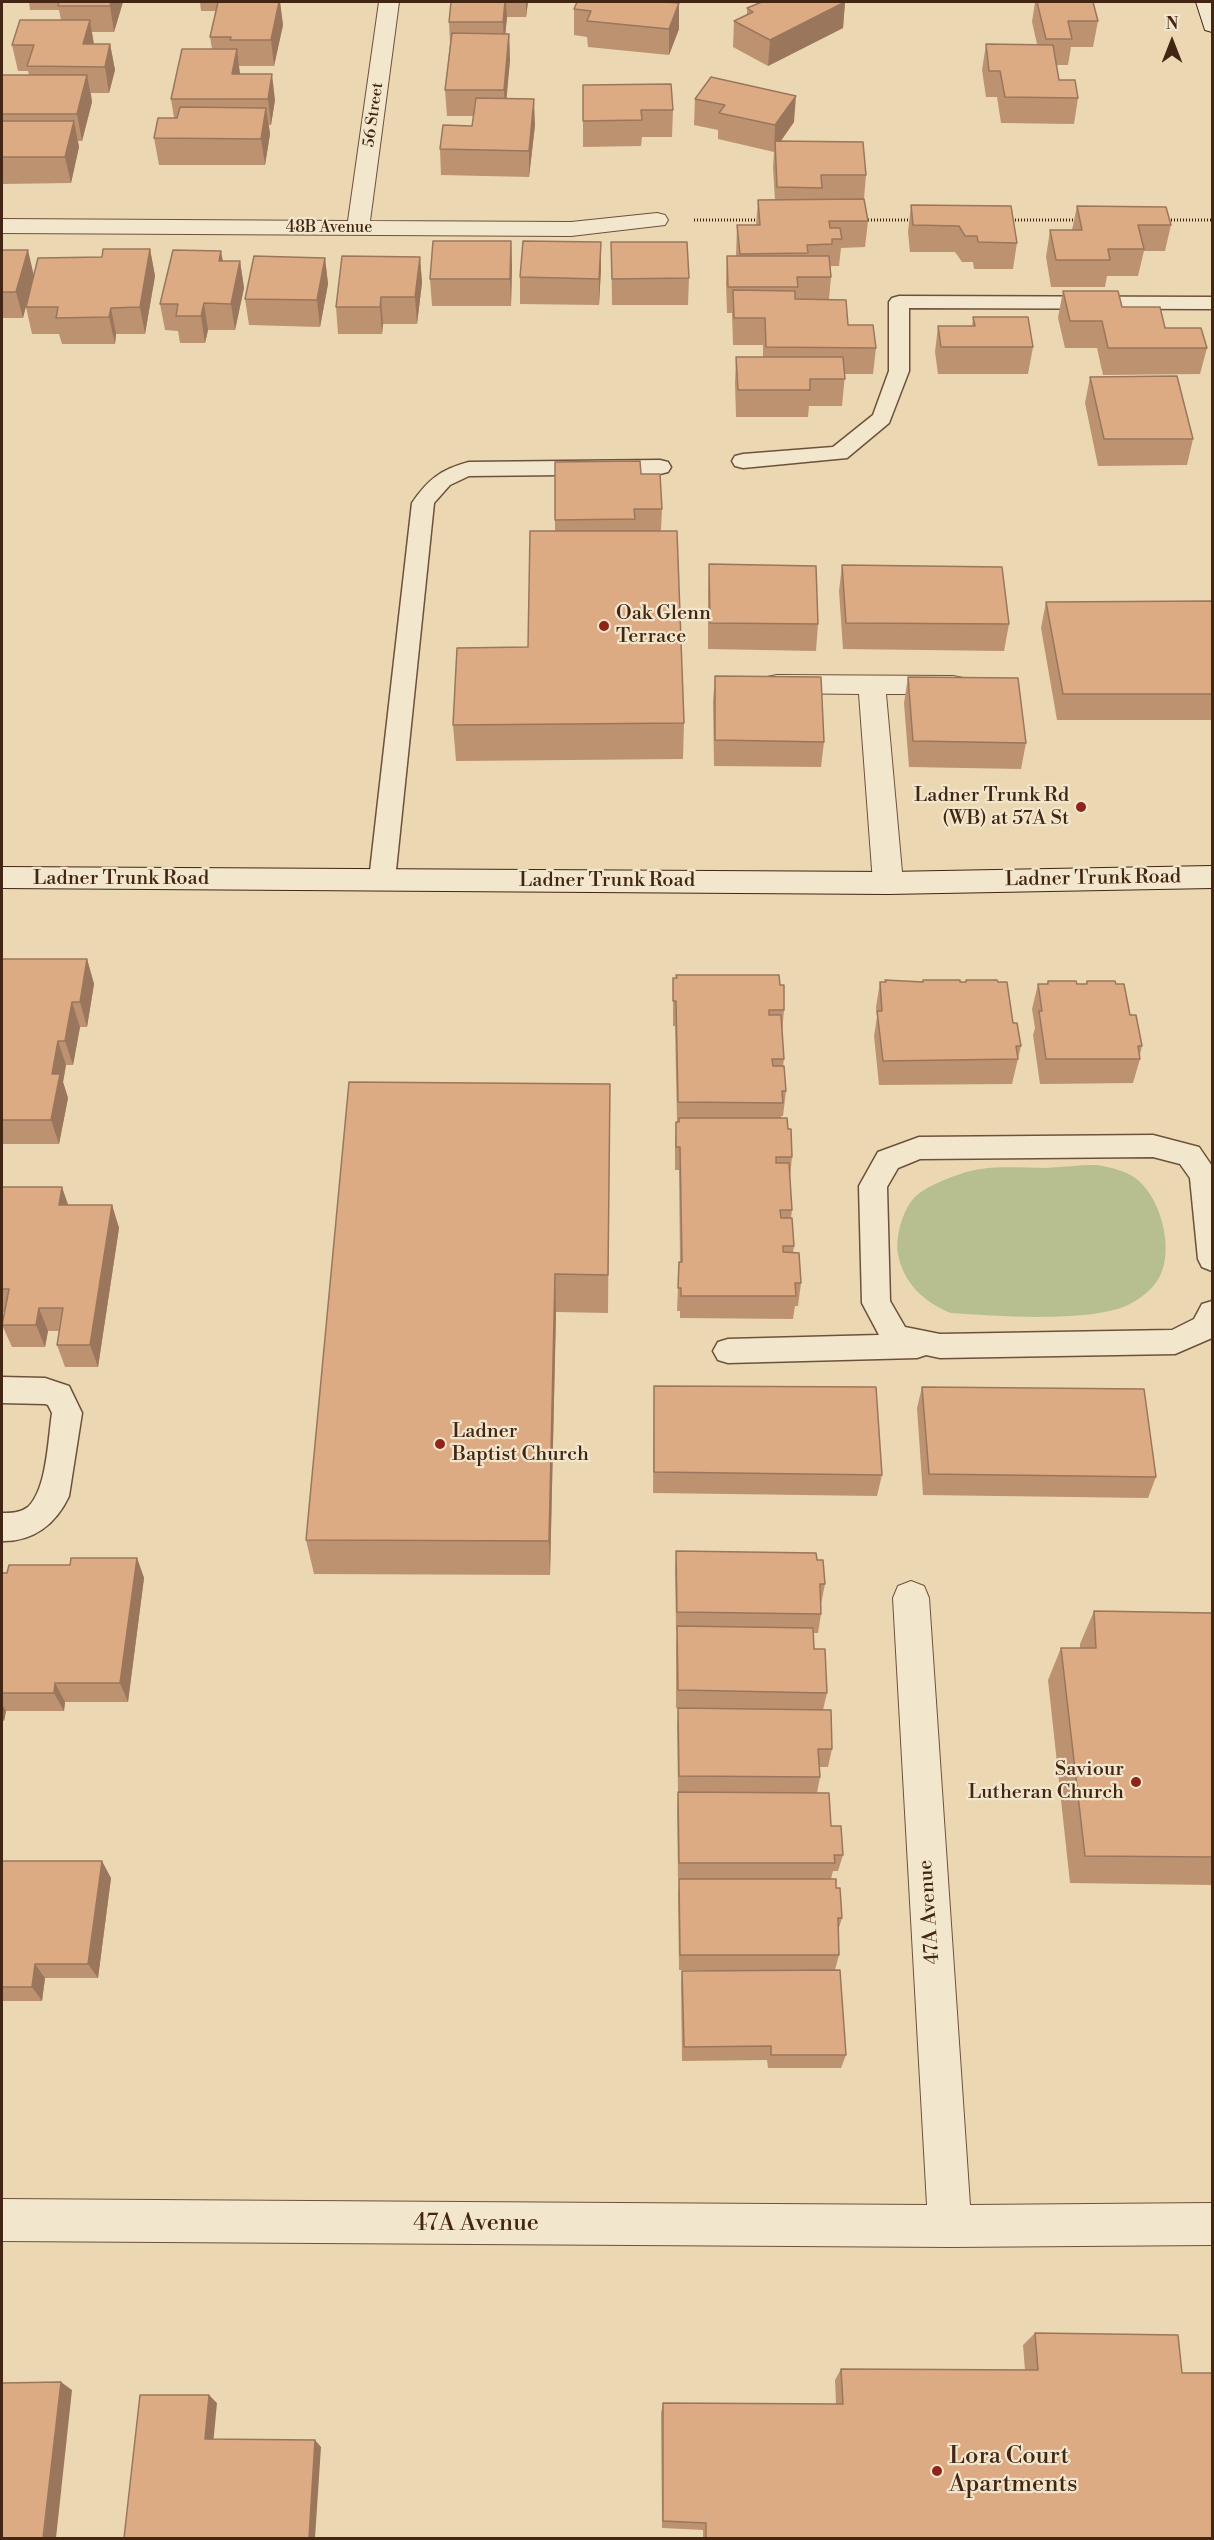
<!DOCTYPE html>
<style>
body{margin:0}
#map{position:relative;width:1214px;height:2540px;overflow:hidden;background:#ebd8b2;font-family:"Libre Bodoni",serif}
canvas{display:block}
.frame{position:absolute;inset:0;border:3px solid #432513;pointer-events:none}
.north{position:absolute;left:1142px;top:12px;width:60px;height:60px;-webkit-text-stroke:4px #f2e6cd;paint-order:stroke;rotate:0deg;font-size:16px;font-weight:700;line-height:24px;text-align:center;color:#432513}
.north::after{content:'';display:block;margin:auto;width:21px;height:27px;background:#432513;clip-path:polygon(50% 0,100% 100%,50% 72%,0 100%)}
</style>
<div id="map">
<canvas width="1214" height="2540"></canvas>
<div class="frame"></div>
<div class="north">N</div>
</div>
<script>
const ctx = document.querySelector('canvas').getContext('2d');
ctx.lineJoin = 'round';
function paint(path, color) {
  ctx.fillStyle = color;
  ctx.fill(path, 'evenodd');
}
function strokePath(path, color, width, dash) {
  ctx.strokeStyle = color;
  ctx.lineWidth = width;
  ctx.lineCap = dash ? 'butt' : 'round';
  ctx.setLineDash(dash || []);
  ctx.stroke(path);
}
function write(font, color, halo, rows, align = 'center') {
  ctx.font = font + ' "Libre Bodoni",serif';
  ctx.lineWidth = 4.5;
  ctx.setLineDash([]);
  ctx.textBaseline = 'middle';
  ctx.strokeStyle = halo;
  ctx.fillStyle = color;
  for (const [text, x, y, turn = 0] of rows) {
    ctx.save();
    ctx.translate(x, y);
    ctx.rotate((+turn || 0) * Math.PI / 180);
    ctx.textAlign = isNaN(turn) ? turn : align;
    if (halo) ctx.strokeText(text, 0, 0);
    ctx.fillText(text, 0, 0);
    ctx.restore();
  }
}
const green = new Path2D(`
 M1096,1165C1110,1167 1128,1171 1139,1181C1162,1202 1174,1250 1159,1278C1152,1290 1140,1299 1128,1305C1089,1323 995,1316 951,1313C925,1303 903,1283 898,1254C895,1237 903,1207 917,1195C930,1184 964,1171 981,1169C1002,1166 1024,1168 1046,1168C1063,1167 1079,1165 1096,1165Z`);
const path = new Path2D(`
 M694,220H761
 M865,220H914
 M1009,220H1079
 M1165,220H1212`);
const lane = new Path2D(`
 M899,296L1212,297V309L909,308V371L889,423L847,458L743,468L735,466L732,461L735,456L743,454L833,447L873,415L889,371V302L892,298Z
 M660,460L668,462L671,467L668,472L660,474L469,476L450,485L434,503L395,880L391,886L382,889L373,886L369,880L412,503C428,479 442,469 469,462Z
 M1153,1135L1199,1147L1212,1166V1271L1202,1267L1198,1259L1190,1178L1180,1164L1153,1157L920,1159L898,1168L887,1187L890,1301L905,1327L940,1334L1172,1330L1194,1319L1202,1304L1212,1301V1338L1175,1354L940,1358L926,1355L917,1358L728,1363L718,1360L713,1351L718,1342L728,1339L879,1335L862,1303L859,1186L878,1152L919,1137Z
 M2,1377L45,1378L69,1386L82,1413L69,1496C56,1524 33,1542 2,1541V1513C11,1513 20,1513 28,1507C47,1489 48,1439 52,1413L48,1405L45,1404L2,1403Z`);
const street = new Path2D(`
 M379,2H399L370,221L571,222L657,213L665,215L668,220L665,225L571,236L2,233V219L348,221Z
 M777,675L953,676L963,678L967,685L963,692L953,694H886L903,883L898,891L888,894L878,891L873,883L859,694L777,693L767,691L763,684L767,677Z
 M911,1581L924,1586L929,1598L970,2205L1212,2203V2245L950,2247L2,2241V2199L927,2205L893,1598L898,1586Z`);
const secondary = new Path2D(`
 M1196,2H1212V32L1205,30Z
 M1212,866V888L888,894L2,888V867L888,872Z`);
const wall = new Path2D(`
 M29,2H123L114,32H92L94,44H110L115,70L109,93H91L92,102L82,141H78L79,147L71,183L2,184V75H29L28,71H18L12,45L61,20L59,10H30Z
 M200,2H280L283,25L274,66H239L240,74L275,100L271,125H269L270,134L265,165H159L154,138L174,118L171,99L212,49L210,37L216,11H201Z
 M451,2H528L526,17H507L505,34H509L510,60L506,99L535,125L529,177L441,175L440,149L472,126L474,116H447L445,90L450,43L449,22Z
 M577,2L679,29L669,55L588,47L587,37L574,35V9Z
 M845,2L843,28L768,66L733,47L734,21L747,15V8Z
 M1035,2H1093L1098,21L1093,47H1071L1068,65H1056L1059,80L1078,98L1074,124L1001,123L997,97H986L982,70L986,44H1037L1032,22Z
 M711,77L794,122L781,141L866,175L864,199L868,221L865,247L841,248L839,266H831V277L829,299L848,325L876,348L873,374H845L842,406H809L808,417H736L735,383L736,357H763V345H733L732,313H727L726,283L727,256H736L737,225H756L758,200H775L773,168L774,151V152L718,139V130L694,125L695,99Z
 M583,85L673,110L672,137H642L641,146L583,147Z
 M911,205L1017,243L1013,269H974L973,262H962L955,252H910L908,232Z
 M1077,206L1171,225L1165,251H1144L1138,276H1107L1105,287H1051L1046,257L1050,230H1072Z
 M511,241L512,267L511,306H432L430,279Z
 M611,242L689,278L688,305H612Z
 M150,249L155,276L145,334H116L115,344H62L59,334H32L26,307L30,288L23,318H2V250L33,276L102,257Z
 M420,257L422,283L417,324H383L382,334H338L336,307Z
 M325,258L328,284L320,327L249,325L245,299Z
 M223,261H240L244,288L235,330H208L205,343H180L178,331L165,330L160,304Z
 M601,269L599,305L520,304V277Z
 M1063,291L1122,307L1207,348L1200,374L1103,375L1097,348H1065L1058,318Z
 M973,317L1033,347L1028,374H938L935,352L938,326H972Z
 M1090,377L1193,439L1187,465L1098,466L1085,403Z
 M555,462L641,474L662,509L661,531L684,723L683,759L456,761L453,725L528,647L555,531Z
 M709,564L818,624L816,651L708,649V591Z
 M842,565L1009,624L1004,651L843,649L839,591Z
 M1212,601V720H1057L1041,628L1046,602Z
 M715,676L824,742L821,767L714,766L713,702Z
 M908,677L1026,743L1021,769L909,767L904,703Z
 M2,959H87L94,984L87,1027H80L73,1065H66L63,1082L68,1098L59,1144H2Z
 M673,978L780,985L784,1010L782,1033L784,1059L783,1066L786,1091L783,1116H781V1118L788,1129L792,1157L790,1178L792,1210L791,1218L794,1246L793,1253L801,1283L798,1306H795L793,1319L680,1318V1311H677L679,1262H680L679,1170H675V1146L676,1122H677L675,1026H673Z
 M966,980L998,982L1013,1023L1021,1046L1012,1084L879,1085L874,1036L877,1017L876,1007L880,982H965Z
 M1048,981L1077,984H1086L1087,981L1116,984L1130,1015L1142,1046L1140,1054V1059L1133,1083L1040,1084L1033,1035L1035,1028L1032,1009L1038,984H1047Z
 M610,1084L608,1313L556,1312L550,1575L314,1574L306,1540Z
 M2,1187L68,1205H112L119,1228L98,1367H65L57,1345L59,1331H48L45,1347H12L2,1325L5,1312H2Z
 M654,1386L882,1475L877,1496L653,1493Z
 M922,1387L1156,1477L1148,1498L923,1495L917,1408Z
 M676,1551L817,1560L825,1584L821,1604V1614L818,1633H813L814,1649L827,1693L823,1710L832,1749L828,1767H819L820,1777L817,1793L843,1855L838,1871H833L831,1879L836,1888L842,1918L838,1931L839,1955L835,1970L846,2055L841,2068H768L767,2060L682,2061L681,1985L682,1971L788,1970H679L678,1895L679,1879H678L677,1809L678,1794L677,1726L678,1708H676V1645L677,1631H676L675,1571Z
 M137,1558L144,1578L128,1702H65L64,1711H6L4,1721H2V1573Z
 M1094,1611L1212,1613V1885L1070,1883L1048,1680L1061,1648H1080V1644Z
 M2,1861L111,1878L98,1978H45L42,2001H2Z
 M1035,2333L1182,2373L1212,2538H703V2530L662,2528L661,2413L663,2403L836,2404L835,2380L841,2369L1025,2370L1023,2345Z`);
const shadedWall = new Path2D(`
 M111,2H123L114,32L110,6Z
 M279,2H280L283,25L274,66L271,40Z
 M505,2H506L507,17L504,48L503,22Z
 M526,2H528L526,17Z
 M845,2L843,28L768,66L770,40Z
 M679,3V29L669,55V29Z
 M90,20L94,46L83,44Z
 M509,34L510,60L505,116L504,90Z
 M110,44L115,70L109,93L105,67Z
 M237,49L240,75L235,100L232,74Z
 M272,74L275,100L271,125L268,99Z
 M87,75L92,102L82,141L77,114Z
 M796,96L794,122L775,149V141L774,152L775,125Z
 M534,99L535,125L529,177V151Z
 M266,108L270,134L265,165L261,139Z
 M74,121L79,147L71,183L65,157Z
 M511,241L512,267L511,306L510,279Z
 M601,242V269L599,305V279Z
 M150,249L155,276L145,334L140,307Z
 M28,250L34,276L23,318L16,292Z
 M221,251L226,277L219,261Z
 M420,257L422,283L417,324L415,297Z
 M325,258L328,284L320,327L317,300Z
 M240,261L244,288L235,330L231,304Z
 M381,297L383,324L382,334L380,307Z
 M204,303L208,330L205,343L201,316Z
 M111,308L116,334L115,344L109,317Z
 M87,959L94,984L87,1027L80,1002Z
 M72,1002L80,1027L73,1065L65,1041Z
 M58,1041L66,1065L63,1082L68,1098L59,1144L51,1120L52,1074Z
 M62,1187L70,1210L59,1205Z
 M112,1205L119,1228L98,1367L90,1345Z
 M555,1274L556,1312L550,1575L549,1541Z
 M39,1308L48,1331L45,1347L36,1325Z
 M137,1558L144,1578L128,1702L120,1683Z
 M55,1683L65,1702L64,1711L54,1693Z
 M2,1704L6,1711L4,1721L2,1716Z
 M102,1861L111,1878L98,1978L88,1964Z
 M35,1964L45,1978L42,2001L32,1987Z
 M61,2382L72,2390L56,2538H43Z
 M209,2395L217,2403L213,2445L205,2439Z
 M315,2440L321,2447L315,2538H309Z`);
const building = new Path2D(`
 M59,2H111L110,6H58Z
 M218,2H279L271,40H230L231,37H210Z
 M451,2H505L503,22H449Z
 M577,2H666L679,3L669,29L587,21L591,11L574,9Z
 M762,2H845L770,40L734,21L753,12L747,8Z
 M1037,2H1093L1098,21H1068L1072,39H1046Z
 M20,20H90L83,44H110L105,67L27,66L34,45H12Z
 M452,33L509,34L504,90H445Z
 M986,44L1053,45L1059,80H1075L1078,98L1005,97L1000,71H989Z
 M182,49H237L232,74H272L268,99H171Z
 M2,75H87L77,114H2Z
 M711,77L796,96L775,125L719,113L725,105L695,99Z
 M671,84L673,110H641L642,120L583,121V85Z
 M476,98L534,99L529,151L440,149L443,125L472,126Z
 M180,107L266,108L261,139L154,138L158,118H177Z
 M2,121H74L65,157H2Z
 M775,141L863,142L866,175H821L822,188L777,187Z
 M864,199L868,221H829L830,228H840L842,239H832V244L807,245L808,253L740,254L737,225H760L758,200Z
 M911,205L1011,206L1017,243L978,242L977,236H965L959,226L913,225Z
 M1077,206L1166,207L1171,225H1138L1144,249H1108L1110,260H1056L1050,230H1082Z
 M433,241H511L510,279H430Z
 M523,241L601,242L599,279L520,277Z
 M611,242H687L689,278L612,279Z
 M103,249H150L140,307L111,308L109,317L56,318L58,307H26L38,258L102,257Z
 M2,250H28L16,292H2Z
 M173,250L221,251L219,261H240L231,304L204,303L201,316H176L178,304H160Z
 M254,256L325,258L317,300L245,299Z
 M342,256L420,257L415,297H381L380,307H336Z
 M727,256H829L831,277H797L798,287H728Z
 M733,290L795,291V299L846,300L848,325H873L876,348L766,347L765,318H734Z
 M1063,291H1118L1122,307H1160L1165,328H1201L1207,348H1108L1102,321H1070Z
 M973,317H1028L1033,347H941L938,326H975Z
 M736,357H843L845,379H810V390H738Z
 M1177,376L1193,439H1104L1090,377Z
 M640,461L641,474H660L662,509H634L635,519L555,520V462Z
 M530,531H677L684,723L453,725L457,648L528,647Z
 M709,564L816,566L818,624L710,623Z
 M842,565L1002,567L1009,624L846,623Z
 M1212,601V694H1063L1046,602Z
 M715,676L821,677L824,742L715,740Z
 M908,677L1018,678L1026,743L913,741Z
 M2,959H87L80,1002H72L65,1041H58L52,1074H60L51,1120H2Z
 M676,975H779L780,985H784V1010H769V1015H781L784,1059H772L773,1066H784L786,1091H782L783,1103L678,1102L676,1001H673V978H677Z
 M885,980L923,982V980H960V982H966V980H997L998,982H1007L1013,1023H1017L1021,1046H1016L1018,1059L883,1061L877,1011H882L880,982H886Z
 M1048,981H1076L1077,984H1087V981H1115L1116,984H1124L1130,1015H1136L1142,1046H1138L1140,1059H1046L1039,1011H1042L1038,984H1048Z
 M349,1082L610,1084L608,1275L555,1274L549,1541L306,1540Z
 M679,1118H787L788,1129H791L792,1157H776V1163H789L792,1210H780L781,1218H792L794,1246H783V1252L799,1253L801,1283H795L796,1296H681V1288H678L679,1262H682L680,1147H676V1122H679Z
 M2,1187H62L59,1205H112L90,1345H57L63,1308H39L36,1325H2L9,1289H2Z
 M654,1386L876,1387L882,1475L654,1472Z
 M922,1387L1144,1389L1156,1477L929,1474Z
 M676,1551L816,1553L817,1560H823L825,1584H820L821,1614L677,1612Z
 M71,1558H137L120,1683H55L54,1693H2V1573H7L9,1565H70Z
 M1094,1611L1212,1613V1857L1085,1856L1061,1648H1096Z
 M677,1626L813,1628L814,1649H825L827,1693L678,1690Z
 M678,1708L831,1710L832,1749H818L820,1777L679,1776Z
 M678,1792L829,1793L831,1826H841L843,1855H834L835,1863H679Z
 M2,1861H102L88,1964H35L32,1987H2Z
 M679,1879H836V1888H840L842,1918H838L839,1955H680Z
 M840,1970L846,2055H771V2046L684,2047L682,1971Z
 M1035,2333L1178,2335L1182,2373H1212V2538H706V2523L663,2521V2403L843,2404L841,2369L1038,2370Z
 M61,2382L43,2538H2V2383Z
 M140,2395H209L205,2439L315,2440L309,2538H124Z`);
const markers = [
 [604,626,6,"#8f2418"],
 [1081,807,6,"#8f2418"],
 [440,1444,6,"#8f2418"],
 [1136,1782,6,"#8f2418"],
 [937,2471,6,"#8f2418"]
];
const farStreetnames = [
 ["56 Street",374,115,-82],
 ["48B Avenue",329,228]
];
const poiNames = [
 ["Oak Glenn",616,614],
 ["Terrace",616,637],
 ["Ladner Trunk Rd",1069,796,"right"],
 ["(WB) at 57A St",1069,819,"right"],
 ["Ladner",452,1432],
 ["Baptist Church",452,1455],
 ["Saviour",1124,1770,"right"],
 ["Lutheran Church",1124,1793,"right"]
];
const streetNames = [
 ["Ladner Trunk Road",121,879],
 ["Ladner Trunk Road",1093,879,-1],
 ["Ladner Trunk Road",607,881],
 ["47A Avenue",930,1912,-94]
];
const nearStreetnames = [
 ["47A Avenue",476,2224]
];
const nearPoinames = [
 ["Lora Court",949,2457],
 ["Apartments",949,2485]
];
paint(green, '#b6bf8d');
strokePath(lane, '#6d523b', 3);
strokePath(street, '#6d523b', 2);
strokePath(secondary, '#432513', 2);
strokePath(path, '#432513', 3, [1, 2]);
paint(lane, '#f2e6cd');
paint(street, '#f2e6cd');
paint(secondary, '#f2e6cd');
paint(wall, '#bd9271');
paint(shadedWall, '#9a775c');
paint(building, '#dcaa83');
strokePath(building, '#9a775c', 1.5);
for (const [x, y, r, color] of markers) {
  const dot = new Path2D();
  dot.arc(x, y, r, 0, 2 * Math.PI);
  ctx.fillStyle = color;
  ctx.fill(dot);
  strokePath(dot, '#f2e6cd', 2);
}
write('16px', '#432513', '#f2e6cd', farStreetnames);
write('20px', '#432513', '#f2e6cd', poiNames, 'left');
write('20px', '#432513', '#f2e6cd', streetNames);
write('24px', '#432513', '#f2e6cd', nearStreetnames);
write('24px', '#432513', '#f2e6cd', nearPoinames, 'left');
</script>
